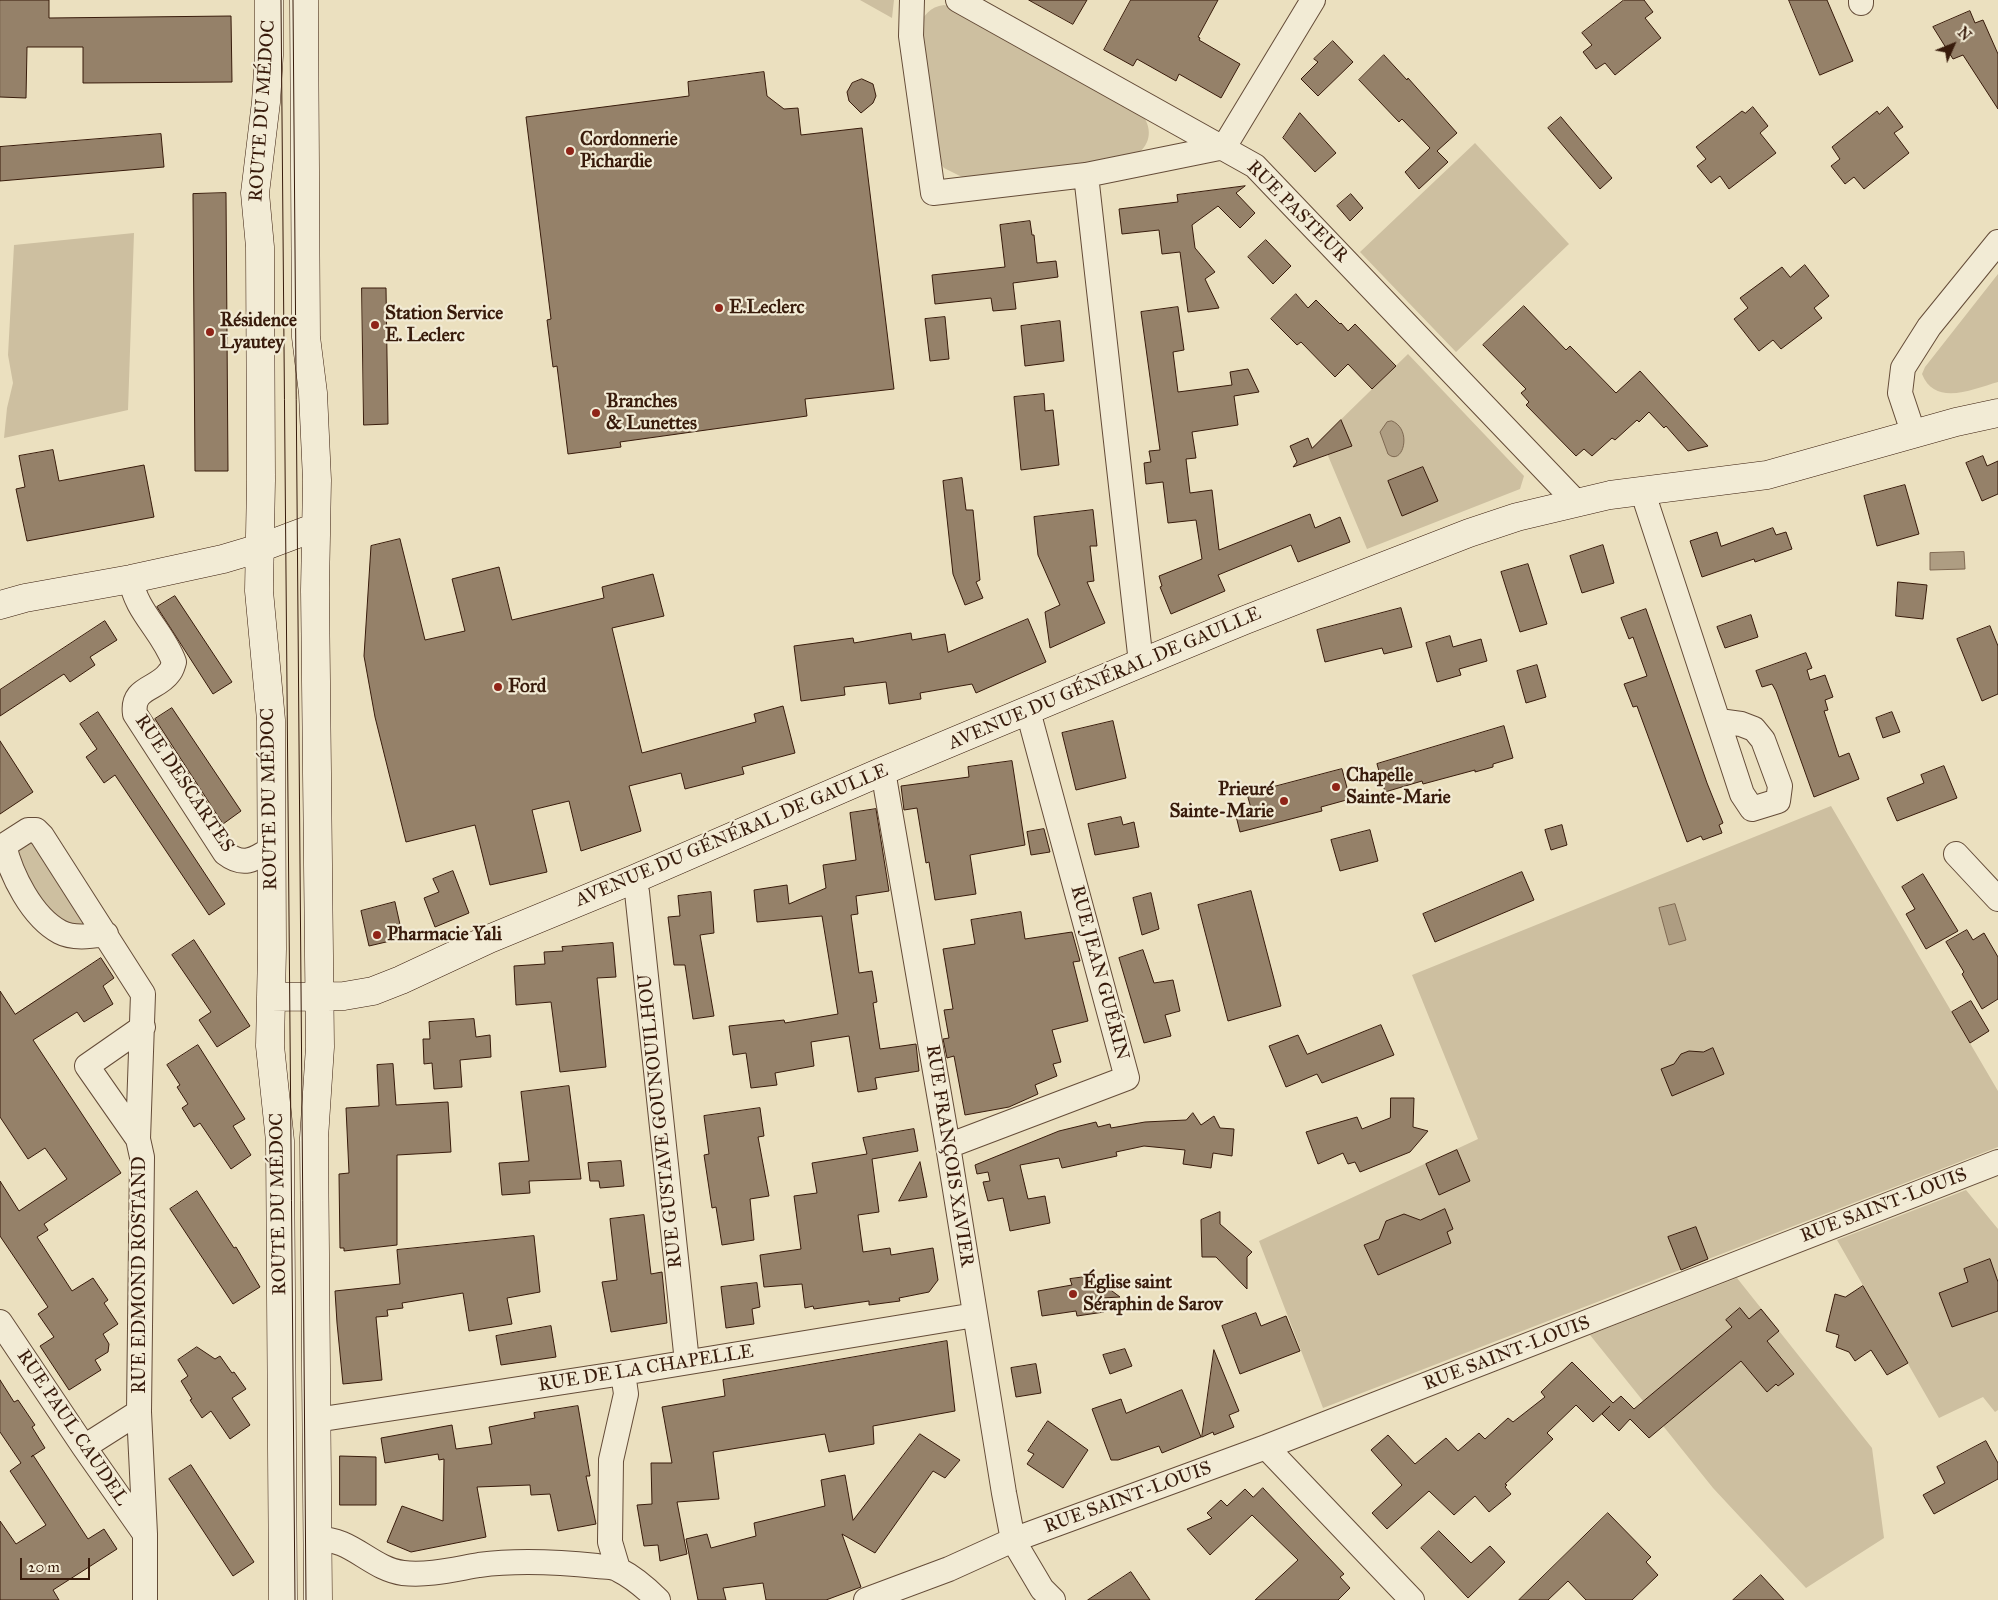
<!DOCTYPE html>
<meta charset="utf-8">
<style>
body{margin:0}
#map{position:relative;width:1998px;height:1600px;overflow:hidden;background:#ebe0bf;font-family:"IM FELL Great Primer",serif}
canvas{display:block}
.north{position:absolute;left:1928px;top:20px;width:50px;height:50px;-webkit-text-stroke:4px #f2ebd5;paint-order:stroke;rotate:46deg;font-size:14px;font-weight:700;line-height:20px;text-align:center;color:#381b0b}
.north::after{content:'';display:block;margin:auto;width:18px;height:22px;background:#381b0b;clip-path:polygon(50% 0,100% 100%,50% 72%,0 100%)}
.scale{position:absolute;left:20px;top:1558px;width:70px;height:22px;box-sizing:border-box;border:2px solid #381b0b;border-top:0;padding-left:6px;font-size:15px;line-height:18px;white-space:nowrap;color:#381b0b;-webkit-text-stroke:4px #f2ebd5;paint-order:stroke}
</style>
<div id="map">
<canvas width="1998" height="1600"></canvas>
<div class="north">N</div>
<div class="scale">20 m</div>
</div>
<script>
const ctx = document.querySelector('canvas').getContext('2d');
ctx.lineJoin = 'round';
function paint(path, color) {
  ctx.fillStyle = color;
  ctx.fill(path, 'evenodd');
}
function strokePath(path, color, width, dash) {
  ctx.strokeStyle = color;
  ctx.lineWidth = width;
  ctx.lineCap = dash ? 'butt' : 'round';
  ctx.setLineDash(dash || []);
  ctx.stroke(path);
}
function write(font, color, halo, rows, align = 'center') {
  ctx.font = font + ' "IM FELL Great Primer",serif';
  ctx.lineWidth = 4.5;
  ctx.setLineDash([]);
  ctx.textBaseline = 'middle';
  ctx.strokeStyle = halo;
  ctx.fillStyle = color;
  for (const [text, x, y, turn = 0] of rows) {
    ctx.save();
    ctx.translate(x, y);
    ctx.rotate((+turn || 0) * Math.PI / 180);
    ctx.textAlign = isNaN(turn) ? turn : align;
    if (halo) ctx.strokeText(text, 0, 0);
    ctx.fillText(text, 0, 0);
    ctx.restore();
  }
}
const green = new Path2D(`
 M860,0H894L892,18Z
 M944,5L951,7L1144,117C1154,134 1148,149 1131,158L962,177L944,168L936,158L919,28C923,15 930,7 944,5Z
 M1475,143L1569,244L1456,352L1360,252Z
 M134,233L128,410L4,438L7,408L13,383L8,355L14,245Z
 M1998,274V382C1973,389 1935,407 1922,374L1925,367Z
 M1408,354L1524,476L1520,489L1367,549L1321,439Z
 M1831,806L1998,1091V1147L1323,1408L1259,1241L1478,1139L1412,975Z
 M31,840L84,921L77,929C70,926 63,922 56,918C40,906 16,867 18,847Z
 M1966,1190L1998,1229V1410L1995,1412L1983,1397L1939,1418L1837,1240Z
 M1737,1278L1872,1448L1884,1538L1806,1588L1713,1488L1590,1335Z`);
const water = new Path2D(`
 M1392,421C1413,429 1403,467 1388,454L1380,432L1387,422Z
 M1964,552L1965,569L1930,570V553Z
 M1675,904L1686,940L1669,945L1659,908Z`);
const building = new Path2D(`
 M0,0H49V18L231,16L232,82L83,83V47H27L26,98L0,97Z
 M1029,0H1087L1073,24Z
 M1131,0H1218L1198,37L1200,38L1199,40L1240,64L1221,98L1179,74L1176,81L1137,59L1133,66L1104,50Z
 M1624,0H1644L1653,12L1645,18L1661,38L1615,75L1605,63L1596,69L1583,52L1592,45L1582,33Z
 M1789,0H1827L1853,61L1820,75Z
 M1970,11L1975,23L1983,20L1998,54V109L1963,55L1953,59L1933,27Z
 M1333,41L1353,62L1318,96L1301,79L1318,62L1314,59Z
 M1384,55L1407,80L1408,78L1457,133L1437,151L1448,162L1419,189L1405,172L1430,148L1402,119L1399,122L1359,80Z
 M764,72L767,96L784,109L798,108L801,135L862,128L894,389L805,399L807,416L620,442L621,447L568,454L557,366L553,367L547,320L551,319L526,117L689,96L688,82Z
 M862,79L873,84L876,96L873,103L861,113L849,101L847,92L852,83Z
 M1753,107L1768,126L1760,133L1776,153L1729,189L1720,176L1711,183L1697,166L1706,159L1696,147L1742,111L1745,113Z
 M1888,107L1903,127L1894,133L1909,153L1864,189L1854,177L1845,184L1831,166L1840,159L1832,147L1877,111L1879,114Z
 M1300,113L1336,153L1315,172L1283,138Z
 M1561,117L1612,178L1600,189L1548,128Z
 M161,134L164,167L0,181V147Z
 M1245,186L1236,193L1255,213L1240,228L1218,206L1192,225L1195,248L1215,272L1205,279L1219,308L1188,312L1180,252L1162,254L1159,230L1122,234L1119,209L1178,202L1177,195Z
 M226,193L228,471H195L193,194Z
 M1351,194L1363,208L1350,221L1337,206Z
 M1030,221L1032,235H1034L1037,263L1056,261L1058,277L1013,283L1016,309L993,311L991,298L935,304L932,275L1005,267L1000,225Z
 M1266,240L1291,266L1273,284L1248,257Z
 M1805,265L1829,296L1814,308L1822,318L1781,349L1773,340L1759,351L1734,319L1748,308L1740,298L1782,267L1790,277Z
 M362,288H386L388,424L364,425Z
 M1296,294L1308,308L1316,300L1340,324L1341,323L1348,331L1355,324L1396,366L1372,389L1348,364L1335,377L1301,342L1297,345L1271,319Z
 M1524,306L1566,350L1570,346L1616,393L1640,371L1708,446L1688,451L1666,426L1664,428L1649,412L1639,422L1637,420L1615,440L1612,438L1592,456L1584,449L1576,456L1526,405L1529,402L1521,393L1526,389L1483,345Z
 M1178,307L1184,350L1173,352L1178,392L1232,385L1230,372L1248,369L1259,392L1234,396L1238,425L1192,432L1196,458L1186,459L1190,493L1212,490L1219,550L1310,514L1315,528L1340,517L1350,542L1298,562L1291,545L1218,575L1225,591L1171,614L1160,587L1162,586L1159,576L1202,559L1196,520L1168,523L1163,482L1146,484L1144,463L1151,462L1149,451L1160,450L1141,312Z
 M945,317L949,359L930,361L925,319Z
 M1060,321L1064,361L1025,366L1021,326Z
 M1044,394L1045,411L1053,410L1059,465L1021,470L1014,397Z
 M1341,420L1352,446L1293,467L1297,462L1290,446L1308,438L1312,448Z
 M53,450L59,481L144,465L154,517L27,541L16,489L25,487L19,456Z
 M1983,456L1987,466L1998,461V494L1982,501L1966,463Z
 M1423,467L1438,501L1402,516L1388,481Z
 M962,478L966,510H973L980,580L976,582L983,598L965,605L953,574L943,481Z
 M1905,485L1919,534L1877,546L1864,496Z
 M1093,510L1097,546H1090L1094,581L1087,582L1105,623L1050,648L1045,612L1060,605L1038,555L1034,517Z
 M1773,528L1776,535L1786,532L1792,549L1755,562L1754,559L1702,577L1690,541L1717,532L1721,546Z
 M400,539L425,640L465,631L452,579L499,567L512,620L604,598L602,587L653,574L664,616L612,628L642,753L756,722L754,714L783,706L795,753L742,767L744,774L685,789L681,773L629,786L641,831L581,851L569,801L532,810L547,872L490,885L475,825L406,842L375,717L364,656L371,546Z
 M1603,545L1614,583L1582,593L1570,556Z
 M1528,564L1547,624L1520,632L1501,572Z
 M1898,582L1927,585L1923,619L1896,616Z
 M175,596L232,682L213,694L157,607Z
 M1401,608L1412,647L1384,654L1382,648L1325,662L1317,630Z
 M1646,609L1707,783L1723,823L1719,825L1722,833L1703,840L1701,836L1687,842L1637,706L1633,707L1624,684L1647,676L1633,637L1629,639L1621,618Z
 M1751,615L1758,637L1725,648L1717,627Z
 M1028,619L1046,662L976,693L972,684L920,693L921,699L889,704L886,682L844,687L845,695L801,701L794,646L853,638L854,643L911,633L912,640L945,634L948,652Z
 M105,621L117,640L90,657L95,665L70,682L64,674L0,716V690Z
 M1990,626L1998,646V694L1982,701L1957,639Z
 M1450,636L1453,647L1481,639L1487,661L1459,669L1461,675L1437,682L1426,643Z
 M1806,653L1812,668L1807,670L1810,680L1825,675L1833,697L1825,700L1828,710L1824,711L1839,757L1849,753L1859,779L1814,797L1776,691L1772,684L1762,687L1756,671Z
 M1537,665L1546,697L1526,703L1517,671Z
 M172,708L241,811L223,824L155,719Z
 M98,712L225,904L209,915L115,775L104,783L86,757L97,749L80,724Z
 M1892,712L1900,732L1883,738L1876,718Z
 M1113,721L1126,778L1076,790L1062,733Z
 M1504,726L1513,758L1493,764V767L1475,772V770L1423,784L1422,781L1385,792L1377,764Z
 M0,741L33,792L0,814Z
 M1012,761L1025,845L970,855L976,894L935,900L929,862L926,863L917,808L904,810L901,786L969,777L968,767Z
 M1944,766L1957,798L1897,821L1887,798L1924,783L1921,775Z
 M1342,769L1350,799L1321,807L1322,811L1240,832L1235,812L1251,808L1247,794Z
 M876,809L889,891L856,896L858,914L851,915L859,973L872,971L877,1002L873,1003L880,1049L916,1044L919,1071L875,1078L877,1089L858,1092L849,1036L811,1042L814,1066L775,1073L777,1085L751,1088L746,1053L733,1055L729,1026L784,1020L785,1023L838,1014L822,916L757,922L754,890L787,885L789,904L826,888L823,865L856,860L850,813Z
 M1121,817L1123,825L1134,822L1139,847L1095,855L1088,824Z
 M1562,825L1567,845L1551,850L1545,830Z
 M1044,829L1050,852L1031,855L1027,832Z
 M1370,830L1378,861L1340,871L1331,840Z
 M453,871L469,913L435,927L424,898L439,892L433,879Z
 M1522,872L1534,900L1435,942L1423,914Z
 M1923,874L1958,931L1926,949L1906,914L1915,909L1902,887Z
 M1251,891L1281,1006L1228,1021L1198,905Z
 M711,892L714,933L700,935L714,1016L693,1019L685,965H674L668,917L680,916L678,896Z
 M1151,893L1159,929L1142,935L1133,898Z
 M395,902L403,938L369,946L361,911Z
 M1021,912L1025,939L1072,932L1080,961L1073,962L1088,1021L1052,1030L1061,1062L1053,1064L1057,1076L1035,1085L1038,1094L1009,1107L965,1115L954,1056L947,1058L943,1039L949,1038L944,1010L953,1009L943,949L975,944L971,920Z
 M1967,930L1973,940L1984,933L1998,957V999L1982,1009L1962,974L1964,972L1946,942Z
 M194,940L250,1026L217,1047L199,1020L211,1012L172,955Z
 M613,943L616,977L597,978L606,1067L560,1072L551,1002L516,1005L514,966L545,964L544,952L563,951L562,947Z
 M1143,950L1154,983L1173,980L1180,1011L1165,1015L1171,1036L1144,1043L1119,958Z
 M101,958L114,978L103,986L113,1004L84,1022L77,1012L33,1040L121,1173L44,1224L48,1230L37,1237L72,1291L93,1278L108,1300L104,1303L118,1324L103,1334L109,1344L108,1352L95,1360L101,1370L69,1390L40,1346L54,1337L38,1314L48,1307L0,1236V1181L19,1211L67,1179L45,1148L28,1159L0,1117V991L15,1014Z
 M1971,1001L1989,1031L1970,1043L1952,1012Z
 M474,1019L476,1037L490,1035L491,1057L460,1060L462,1087L434,1089L432,1063L424,1064L423,1039H430L429,1022Z
 M1381,1025L1394,1055L1322,1083L1317,1074L1286,1087L1269,1046L1298,1035L1307,1054Z
 M198,1045L245,1119L233,1126L251,1155L231,1169L200,1123L194,1127L182,1108L188,1104L177,1087L180,1085L167,1065Z
 M1713,1048L1724,1074L1672,1096L1661,1069L1674,1064L1681,1054L1689,1051L1703,1052Z
 M393,1064L396,1105L448,1102L451,1152L397,1155V1245L344,1251V1248H340L339,1174L349,1173L346,1108L379,1106L377,1065Z
 M569,1086L581,1179L529,1181L530,1193L502,1195L499,1163L529,1161L521,1092Z
 M1391,1098H1414L1413,1127L1428,1131L1410,1152L1360,1172L1355,1162L1348,1164L1343,1153L1318,1164L1306,1132L1357,1117L1362,1129L1390,1118Z
 M760,1108L764,1136L758,1137L769,1196L750,1199L754,1240L722,1245L716,1207L712,1208L704,1155L709,1154L704,1116Z
 M1193,1113L1201,1125L1214,1116L1220,1128L1234,1129L1232,1156L1213,1153L1211,1168L1183,1164L1185,1150L1144,1146L1116,1152L1117,1156L1062,1168L1059,1158L1020,1165L1028,1199L1045,1196L1050,1223L1010,1231L1003,1198L988,1201L983,1182L990,1181L988,1172L977,1174L975,1165L1059,1131L1096,1122L1098,1127L1110,1124L1111,1128L1145,1122L1186,1120Z
 M914,1129L918,1151L872,1159L879,1212L858,1215L863,1252L890,1248L891,1255L933,1248L938,1280L929,1292L899,1298L900,1301L869,1305V1301L814,1309L813,1306L805,1308L802,1284L764,1287L760,1255L801,1249L794,1196L817,1193L812,1163L867,1154L863,1138Z
 M1457,1150L1470,1181L1439,1195L1426,1164Z
 M621,1161L624,1186L600,1188L599,1181H590L588,1163Z
 M920,1162L927,1197L899,1201Z
 M197,1191L234,1248L236,1247L260,1287L233,1304L170,1209Z
 M1445,1209L1453,1229L1447,1232L1451,1243L1378,1275L1364,1245L1379,1239L1386,1221L1404,1214L1420,1220Z
 M1220,1212V1224L1252,1252L1247,1257V1289L1216,1257H1202L1201,1220Z
 M644,1215L651,1274L662,1272L667,1323L611,1332L602,1282L617,1280L610,1219Z
 M1696,1227L1708,1259L1681,1270L1668,1237Z
 M534,1236L540,1292L507,1298L512,1324L469,1331L463,1293L402,1303L403,1308L387,1310L388,1316L376,1317L382,1380L343,1384L337,1323L335,1291L400,1284L397,1250Z
 M1990,1259L1998,1282V1311L1952,1327L1939,1293L1968,1282L1964,1269Z
 M1092,1276L1120,1297L1102,1298L1104,1312L1077,1316L1076,1311L1042,1316L1038,1291L1072,1285L1070,1279Z
 M757,1283L760,1307L752,1309L754,1324L726,1328L721,1287Z
 M1863,1286L1908,1363L1887,1375L1871,1350L1855,1361L1849,1352L1836,1347L1839,1335L1826,1331L1835,1294L1845,1297Z
 M1740,1308L1749,1319L1761,1309L1779,1331L1767,1341L1794,1374L1778,1386L1776,1384L1767,1392L1741,1361L1649,1438L1630,1419L1619,1431L1602,1414L1610,1406L1593,1422L1576,1405L1547,1433L1553,1439L1505,1484L1507,1485L1505,1487L1511,1494L1489,1512L1475,1496L1454,1515L1429,1491L1387,1529L1372,1513L1402,1485L1371,1450L1388,1435L1415,1464L1446,1438L1458,1451L1479,1433L1485,1439L1508,1418L1513,1422L1545,1397L1541,1392L1572,1362L1613,1403L1621,1396L1634,1409L1732,1327L1726,1320Z
 M1256,1313L1261,1326L1286,1316L1300,1351L1240,1374L1222,1326Z
 M551,1326L556,1357L501,1365L496,1336Z
 M947,1341L955,1411L873,1426L874,1444L829,1452L825,1434L713,1452L719,1499L677,1502L687,1554L660,1561L658,1545L644,1546L637,1505L652,1504L651,1463H672L662,1407L725,1396L723,1380Z
 M197,1347L215,1359L220,1356L232,1373L234,1372L246,1389L232,1398L250,1425L230,1439L211,1411L202,1418L190,1400L192,1399L181,1381L188,1376L178,1360Z
 M1125,1349L1132,1366L1110,1374L1103,1355Z
 M1214,1350L1239,1411L1229,1415L1234,1427L1214,1435L1213,1432L1202,1437Z
 M1036,1364L1041,1393L1016,1397L1011,1368Z
 M0,1380L14,1402L18,1400L35,1425L32,1427L45,1448L31,1457L33,1455L88,1539L104,1529L117,1549L53,1590L59,1600H0V1521L16,1544L46,1525L10,1471L21,1463L0,1432Z
 M1182,1390L1201,1437L1162,1453L1159,1446L1118,1460H1111L1092,1409L1121,1399L1126,1413Z
 M578,1406L590,1476H586L596,1524L558,1531L550,1494L531,1495L530,1485L477,1487L486,1537L411,1552L387,1542L402,1506L443,1521L444,1459L439,1460L438,1454L385,1463L381,1438L452,1425L456,1449L492,1444L489,1427L535,1418L534,1413Z
 M1048,1421L1088,1450L1063,1488L1027,1464L1034,1454L1028,1451Z
 M920,1434L960,1460L945,1478L933,1471L875,1553L842,1534L861,1587L826,1600H766L763,1583L723,1588L726,1600H698L686,1539L707,1534L711,1548L756,1536L754,1523L825,1506L821,1480L845,1475L853,1520Z
 M1986,1441L1998,1463V1479L1934,1514L1923,1495L1945,1483L1937,1467Z
 M340,1456L376,1457V1505H340Z
 M191,1465L254,1562L233,1576L169,1479Z
 M1263,1488L1344,1574L1340,1577L1350,1588L1338,1600H1255L1298,1560L1252,1515L1210,1555L1187,1529L1212,1518L1207,1513L1221,1500L1227,1506L1245,1489L1253,1497Z
 M1608,1513L1651,1557L1646,1562L1658,1575L1632,1600H1586L1568,1581L1548,1600H1519Z
 M1439,1531L1471,1563L1490,1546L1505,1562L1468,1598L1421,1548Z
 M1131,1572L1150,1600H1088Z
 M1761,1575L1784,1600H1733Z`);
const street = new Path2D(`
 M912,0L911,36L933,193L1086,175L1224,147
 M958,0L1255,166L1576,502
 M1861,3V0
 M1224,147L1313,0
 M1086,175L1141,663
 M1914,435L1900,393L1903,368L1929,327L1998,242
 M1642,490L1742,794L1752,809L1778,801L1780,786L1763,740L1754,729L1741,724L1719,721
 M131,579C135,611 163,631 174,662C173,665 172,670 169,673C157,690 131,687 135,714L225,853C243,867 254,860 271,849
 M883,771L948,1146L1004,1493L1013,1540L1042,1589L1053,1600
 M4,845C11,875 32,917 60,932C73,939 92,936 106,934
 M0,848L28,830H36L42,836L143,994L138,1139L142,1157L139,1412L145,1534V1600
 M1956,854L1998,899
 M632,880L637,892L687,1362
 M138,1139L87,1066L143,1027
 M948,1146L1127,1078L1028,711
 M0,1322L84,1447L145,1534
 M316,1420L623,1373L975,1315
 M84,1447L139,1412
 M1266,1447L1412,1600
 M316,1539C351,1537 371,1569 403,1573C428,1576 455,1569 479,1565C517,1560 558,1562 597,1566C603,1567 613,1566 619,1570C633,1577 647,1589 658,1600
 M618,1569L610,1542L611,1460L626,1394L623,1373
 M866,1600L949,1569L1013,1540L1266,1447L1998,1162`);
const secondary = new Path2D(`
 M269,0V55L266,102L255,193L260,247L261,480L259,591L271,720L272,949L270,1046L280,1141L283,1600
 M304,0L306,337L313,393L317,480L315,590L320,1047L314,1138L318,1600
 M0,605L25,598L131,579L223,559L260,548L316,527
 M271,997L344,996L373,991L401,980L489,939L632,880L883,771L1141,663L1245,620L1469,533L1517,517L1610,495L1767,475L1956,422L1998,413`);
const tram = new Path2D(`
 M281,0L295,1600
 M293,0L306,1600`);
const markers = [
 [570,151,5,"#8f2418"],
 [719,308,5,"#8f2418"],
 [375,325,5,"#8f2418"],
 [210,332,5,"#8f2418"],
 [596,413,5,"#8f2418"],
 [498,687,5,"#8f2418"],
 [1336,787,5,"#8f2418"],
 [1284,801,5,"#8f2418"],
 [377,935,5,"#8f2418"],
 [1073,1294,5,"#8f2418"]
];
const streetNames = [
 ["ROUTE DU MÉDOC",263,111,-86],
 ["RUE PASTEUR",1297,212,45],
 ["AVENUE DU GÉNÉRAL DE GAULLE",1105,679,-23],
 ["RUE DESCARTES",184,784,56],
 ["ROUTE DU MÉDOC",270,799,-91],
 ["AVENUE DU GÉNÉRAL DE GAULLE",732,836,-23],
 ["RUE JEAN GUÉRIN",1099,973,75],
 ["RUE GUSTAVE GOUNOUILHOU",661,1121,-96],
 ["RUE FRANÇOIS XAVIER",949,1156,81],
 ["ROUTE DU MÉDOC",279,1204,-91],
 ["RUE SAINT-LOUIS",1884,1206,-21],
 ["RUE EDMOND ROSTAND",140,1275,-90],
 ["RUE SAINT-LOUIS",1507,1354,-21],
 ["RUE DE LA CHAPELLE",646,1369,-9],
 ["RUE PAUL CAUDEL",72,1428,56],
 ["RUE SAINT-LOUIS",1128,1498,-20]
];
const poiNames = [
 ["Cordonnerie",580,140],
 ["Pichardie",580,162],
 ["E.Leclerc",729,308],
 ["Station Service",385,314],
 ["E. Leclerc",385,336],
 ["Résidence",220,321],
 ["Lyautey",220,343],
 ["Branches",606,402],
 ["& Lunettes",606,424],
 ["Ford",508,687],
 ["Chapelle",1346,776],
 ["Sainte-Marie",1346,798],
 ["Prieuré",1274,790,"right"],
 ["Sainte-Marie",1274,812,"right"],
 ["Pharmacie Yali",387,935],
 ["Église saint",1083,1283],
 ["Séraphin de Sarov",1083,1305]
];
paint(green, '#cdbfa0');
paint(water, '#ae9d82');
strokePath(water, '#7f6952', 1);
paint(building, '#958169');
strokePath(building, '#381b0b', 1);
strokePath(street, '#654c38', 26);
strokePath(secondary, '#381b0b', 29);
strokePath(street, '#f2ebd5', 24);
strokePath(secondary, '#f2ebd5', 28);
strokePath(tram, '#381b0b', 1);
for (const [x, y, r, color] of markers) {
  const dot = new Path2D();
  dot.arc(x, y, r, 0, 2 * Math.PI);
  ctx.fillStyle = color;
  ctx.fill(dot);
  strokePath(dot, '#f2ebd5', 2);
}
write('19px', '#381b0b', '#f2ebd5', streetNames);
write('bold 19px', '#381b0b', '#f2ebd5', poiNames, 'left');
</script>
